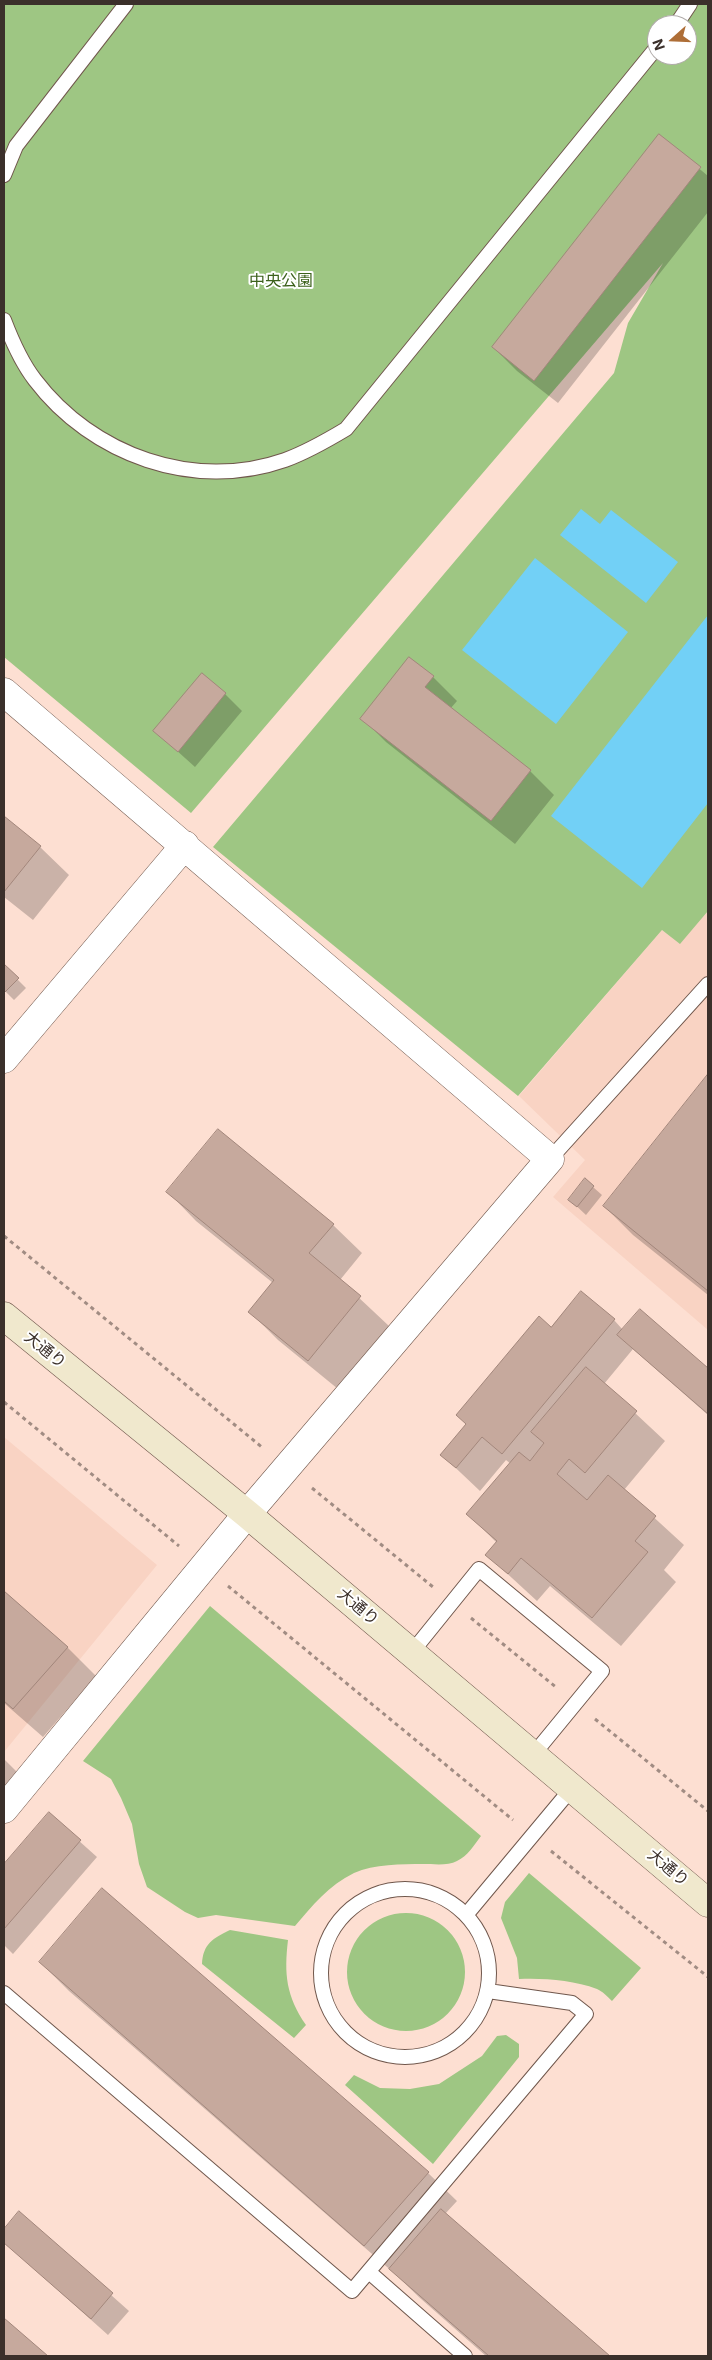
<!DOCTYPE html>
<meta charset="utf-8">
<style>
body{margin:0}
#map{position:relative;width:712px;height:2360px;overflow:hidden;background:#fddfd2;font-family:Inter,sans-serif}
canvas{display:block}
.frame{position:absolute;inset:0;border:5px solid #3b302b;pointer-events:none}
.north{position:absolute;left:647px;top:15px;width:50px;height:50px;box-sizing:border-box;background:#fff;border:1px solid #b1acaa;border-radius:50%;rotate:250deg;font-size:14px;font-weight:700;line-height:20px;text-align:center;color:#3b302b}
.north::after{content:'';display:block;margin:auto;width:18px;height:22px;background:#ae6e37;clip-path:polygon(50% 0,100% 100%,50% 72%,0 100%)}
</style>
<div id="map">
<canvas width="712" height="2360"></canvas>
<div class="frame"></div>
<div class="north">N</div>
</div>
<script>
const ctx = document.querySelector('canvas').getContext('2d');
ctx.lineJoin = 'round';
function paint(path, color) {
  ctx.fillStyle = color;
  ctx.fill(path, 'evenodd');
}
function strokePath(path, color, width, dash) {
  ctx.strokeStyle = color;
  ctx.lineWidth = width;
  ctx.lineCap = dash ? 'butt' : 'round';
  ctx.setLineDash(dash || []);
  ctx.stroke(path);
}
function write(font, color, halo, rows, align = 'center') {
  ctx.font = font + ' Inter,"Noto Sans JP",sans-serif';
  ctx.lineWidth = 4;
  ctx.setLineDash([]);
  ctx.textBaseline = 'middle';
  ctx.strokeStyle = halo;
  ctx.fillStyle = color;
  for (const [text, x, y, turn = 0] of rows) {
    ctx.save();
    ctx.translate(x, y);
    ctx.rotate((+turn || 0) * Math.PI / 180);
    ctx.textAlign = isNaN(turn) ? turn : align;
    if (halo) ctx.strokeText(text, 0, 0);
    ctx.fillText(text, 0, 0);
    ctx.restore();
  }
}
const built = new Path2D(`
 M708,911V1330L553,1197L585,1160L519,1096L662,930L680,943Z
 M4,1437L157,1565L4,1752Z`);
const green = new Path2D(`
 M4,4H708V911L680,944L662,930L518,1096L213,847L614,373L628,323L663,263L191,813L4,657ZM657,25H687V55H657Z
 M210,1606L481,1836C474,1845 468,1856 457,1861C448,1866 434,1864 423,1864C402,1864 374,1864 354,1873C329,1885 312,1906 295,1926L216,1915L198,1918L185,1912L147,1887L139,1864L132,1824L121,1798L111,1779L83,1761Z
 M529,1873L641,1968L612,2001C608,1997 602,1991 597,1989C573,1980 544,1978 519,1979L517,1958L501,1918L505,1902Z
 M347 1972a59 59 0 1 1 118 0a59 59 0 1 1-118 0Z
 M230,1930L288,1940C284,1974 286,1996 306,2025L294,2038L202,1964C203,1944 213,1938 230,1930Z
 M506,2035L519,2044V2057L433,2164L345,2085L354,2075L380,2088L410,2089L439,2084L482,2056L497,2036Z`);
const water = new Path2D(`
 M581,509L600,524L611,510L678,562L646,603L560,535Z
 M535,558L628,632L556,724L462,650Z
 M708,615V803L642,888L551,816Z`);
const shadow = new Path2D(`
 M659,135L708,176V212L558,403L517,371L493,347Z
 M433,677L457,701L450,709L530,771L554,795L515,844L386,742L362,718Z
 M225,694L242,711L195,767L155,731Z
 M4,817L40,847L69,875L33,920L4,897Z
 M4,966L26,988L14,1000L4,990Z
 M708,1076V1295L633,1235L604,1206Z
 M585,1180L602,1195L586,1215L570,1200Z
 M168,1192L333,1225L362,1253L340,1280L389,1326L338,1389L278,1340L250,1312L273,1283L196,1221Z
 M640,1310L708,1369V1415L633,1349L604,1384L665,1441L624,1490L684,1545L664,1570L676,1582L621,1646L550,1586L537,1601L487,1555L497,1543L468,1514L511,1464L506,1460L480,1491L442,1455L552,1328L614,1320L623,1330Z
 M4,1592L67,1647L96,1676L43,1737L4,1703Z
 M4,1759L18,1773L4,1789Z
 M49,1814L97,1857L13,1954L4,1945V1866Z
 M40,1962L428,2173L457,2201L445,2214L608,2356H486L420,2298L394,2273L69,1991Z
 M19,2213L129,2311L108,2335L4,2242V2231Z
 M4,2319L46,2356H4Z`);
const building = new Path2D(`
 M659,134L701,167L534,381L492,347Z
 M409,657L434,676L425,687L531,770L491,821L360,719Z
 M202,673L226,693L178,752L153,731Z
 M4,816L41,846L4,892Z
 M4,964L19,978L5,992L4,991Z
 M708,1074V1291L603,1206Z
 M218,1129L334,1224L309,1253L361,1296L308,1361L248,1312L274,1280L166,1192Z
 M585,1178L594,1186L577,1207L568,1200Z
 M581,1291L615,1319L502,1454L482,1437L456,1468L440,1455L466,1424L456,1415L539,1316L551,1327Z
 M640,1309L708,1368V1414L617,1335Z
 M586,1367L637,1411L585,1473L569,1459L557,1474L587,1500L608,1475L656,1516L635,1541L648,1552L592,1618L521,1558L508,1574L485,1555L497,1541L466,1514L519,1452L530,1461L544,1443L531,1432Z
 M4,1591L68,1647L13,1709L4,1701Z
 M49,1812L81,1840L4,1929V1864Z
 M102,1888L429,2172L364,2246L39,1962Z
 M441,2209L610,2356H489L389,2269Z
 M19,2211L113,2293L91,2319L4,2243V2229Z
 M4,2318L48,2356H4Z`);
const path = new Path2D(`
 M4,1236L263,1448
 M4,1402L179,1546
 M312,1488L433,1587
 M228,1586L513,1820
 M471,1618L557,1688
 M595,1719L708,1811
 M551,1851L708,1977`);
const lane = new Path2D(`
 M676,25L690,4
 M4,175L16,146L126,4
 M4,320C12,341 21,362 35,380C92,455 194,492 285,460C307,452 326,441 346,429L657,47
 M550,1159L708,984
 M412,1652L479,1569L602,1671L533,1755
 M321 1973a84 84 0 1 1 168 0a84 84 0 1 1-168 0Z
 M466,1915L572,1788
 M4,1993L352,2291L586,2014L572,2003L488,1991
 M369,2272L465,2356`);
const street = new Path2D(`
 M4,692L550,1159L247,1514L4,1809
 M4,1059L185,845`);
const secondary = new Path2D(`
 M4,1316L247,1514L708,1903`);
const parkNames = [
 ["中央公園",281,281]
];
const streetNames = [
 ["大通り",45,1350,39],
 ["大通り",358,1607,40],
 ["大通り",668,1868,40]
];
paint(built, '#f9d3c3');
paint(green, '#9ec683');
paint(water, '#72d0f6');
paint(shadow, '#0003');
paint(building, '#c6a99d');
strokePath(building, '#a2867b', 1);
strokePath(lane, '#70574c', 16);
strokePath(street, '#70574c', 29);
strokePath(secondary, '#70574c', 29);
strokePath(path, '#a18c83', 3, [4, 4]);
strokePath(lane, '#fff', 14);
strokePath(street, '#fff', 28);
strokePath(secondary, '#f0e8cd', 28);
write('16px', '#3c611c', '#fff', parkNames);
write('16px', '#3b302b', '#fff', streetNames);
</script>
